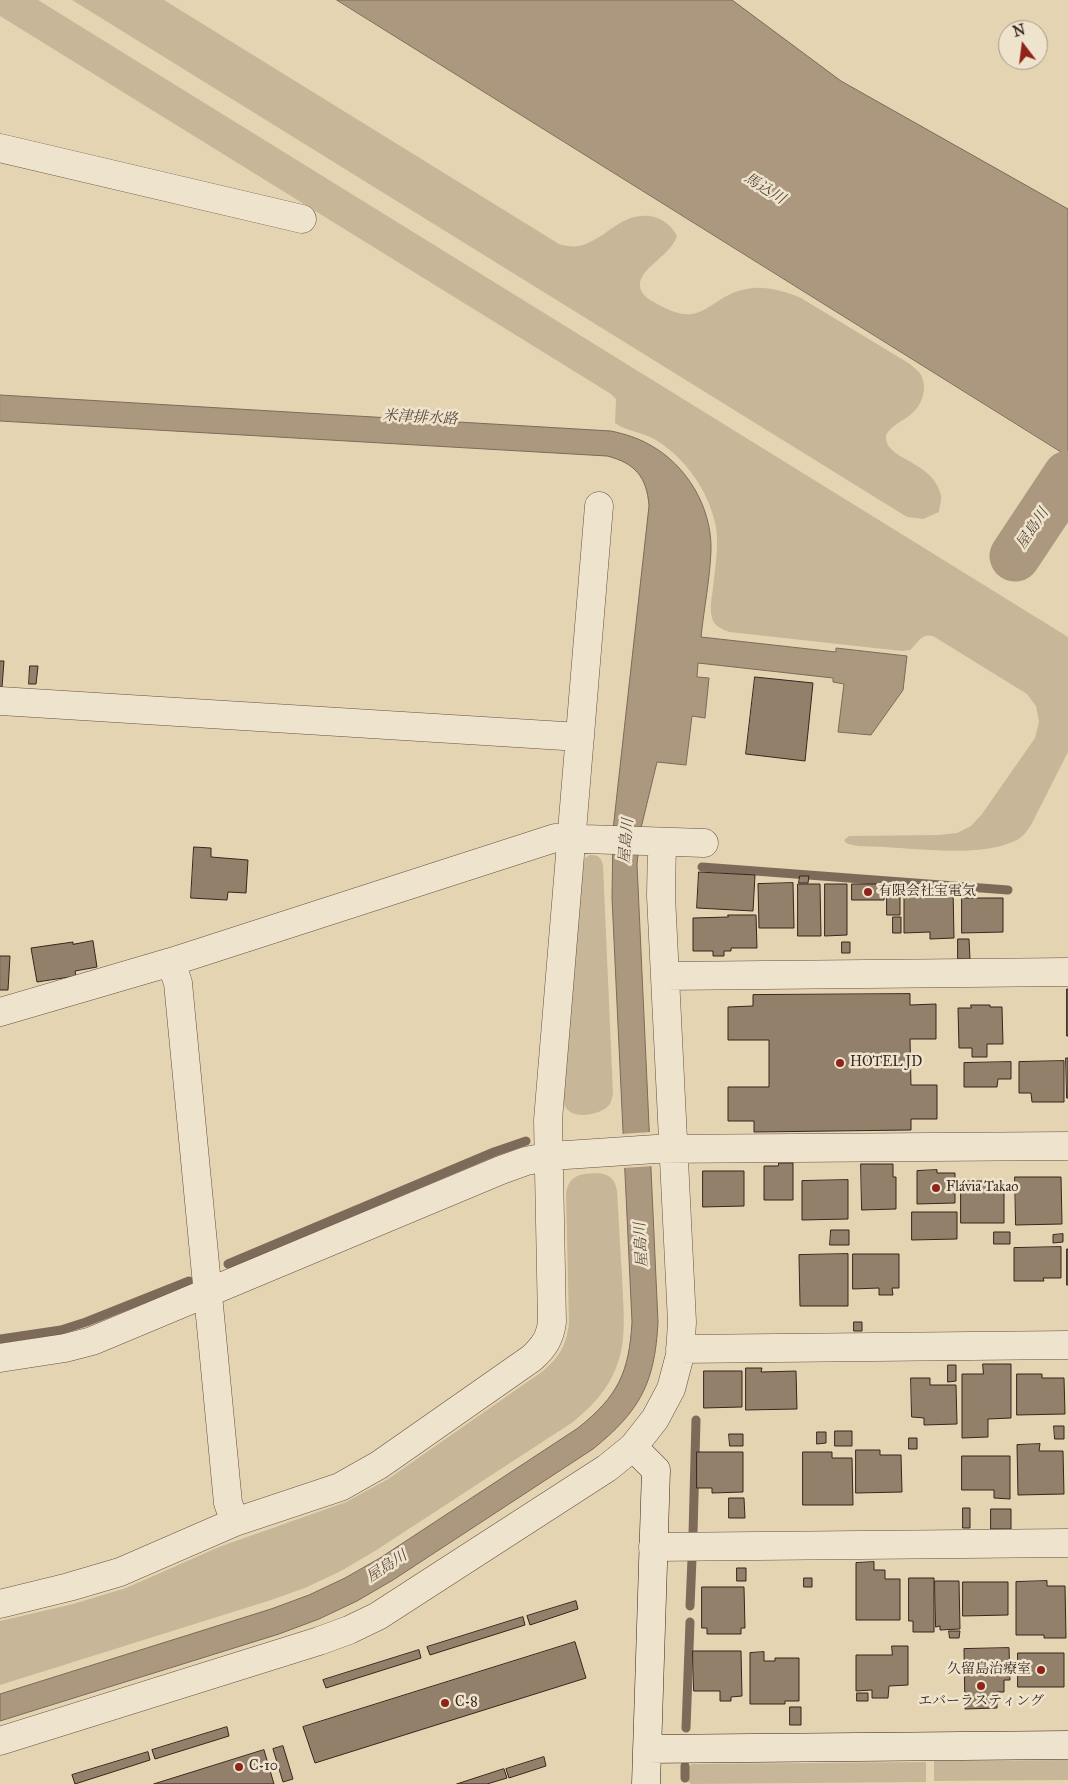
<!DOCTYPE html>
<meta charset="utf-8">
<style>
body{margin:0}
#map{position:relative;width:1068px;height:1784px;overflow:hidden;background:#e5d4b2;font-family:"IM FELL Great Primer",serif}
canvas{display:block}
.north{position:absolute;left:998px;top:20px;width:50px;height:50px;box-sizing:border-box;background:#eee3cd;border:1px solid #a69787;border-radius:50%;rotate:345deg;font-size:14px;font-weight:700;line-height:20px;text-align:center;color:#39251d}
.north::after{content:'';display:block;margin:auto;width:18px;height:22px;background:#8f2418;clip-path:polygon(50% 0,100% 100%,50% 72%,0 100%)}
</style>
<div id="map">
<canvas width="1068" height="1784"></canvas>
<div class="north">N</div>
</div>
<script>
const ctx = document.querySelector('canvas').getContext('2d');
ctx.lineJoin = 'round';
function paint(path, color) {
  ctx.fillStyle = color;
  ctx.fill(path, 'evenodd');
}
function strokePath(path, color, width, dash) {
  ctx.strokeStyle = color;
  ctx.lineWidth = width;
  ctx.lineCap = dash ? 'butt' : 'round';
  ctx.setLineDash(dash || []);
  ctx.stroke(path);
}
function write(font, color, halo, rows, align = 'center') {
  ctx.font = font + ' "IM FELL Great Primer","Noto Serif JP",serif';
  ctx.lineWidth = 5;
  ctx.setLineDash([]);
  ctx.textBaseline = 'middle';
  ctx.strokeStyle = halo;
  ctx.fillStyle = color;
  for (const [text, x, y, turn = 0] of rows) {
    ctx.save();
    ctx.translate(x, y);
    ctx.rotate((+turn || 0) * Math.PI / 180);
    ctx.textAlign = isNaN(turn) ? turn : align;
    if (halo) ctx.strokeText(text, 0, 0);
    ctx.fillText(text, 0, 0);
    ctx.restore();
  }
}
const green = new Path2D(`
 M0,0H38L1068,637V752L1031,825C1027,831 1022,838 1015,841C980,857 922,849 884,847C872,846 857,848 846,843L844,840L849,836L939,835L957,833L971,826L982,814L1035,738L1039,722L1036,706L1027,694L933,636C921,633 918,643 910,650L902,651L729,632C722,629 714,626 712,618C709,608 712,597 713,588C715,567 719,547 716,527C709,491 685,457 654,439C642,432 626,431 615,423L616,399L611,394L0,16Z
 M72,0H164L559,244C566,246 572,247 579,246C606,240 619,213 650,216C662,218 671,225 677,236C671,255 642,267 640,283C639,291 645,297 652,301C708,335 705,293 753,288C770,287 786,292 801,298L910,364C913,367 919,371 921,375C928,389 922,406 910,415C901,422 892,425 886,435C886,438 886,441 887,443C893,460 935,464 941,496C942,501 939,507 939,512L923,519L907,517Z
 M590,855C598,855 601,857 603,865L613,1094C612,1097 612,1099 611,1102C606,1114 578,1119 569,1111C564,1107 563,1102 563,1096L582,865L585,858Z
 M599,1173C611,1175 615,1180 617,1191C619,1220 620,1248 622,1276C623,1307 628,1339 616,1368C607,1391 591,1407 573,1422L375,1551L341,1571L305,1588L268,1601L0,1685V1621L73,1604L126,1588L219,1547L346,1502L388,1479L543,1371C560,1356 566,1346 569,1323L566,1193C570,1173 582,1174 599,1173Z
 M1068,1760V1780L934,1781V1761Z
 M926,1762V1782L691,1784L687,1780V1768L692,1764Z`);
const water = new Path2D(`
 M337,0H732L841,81L1068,209V456Z
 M0,395L611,431C625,434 638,438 650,445C687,465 712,508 711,550C710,579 704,608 701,637L836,652V648L907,656L903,690L871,735L838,732L844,684L833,682V678L698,663L697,677L709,678L705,718L692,716L686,765L657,762L641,828L637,864L658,1322C655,1383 640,1411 593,1449L393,1580L357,1601L319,1619L279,1634L0,1721V1694L271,1609L309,1595L345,1578L380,1558L578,1428C618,1396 629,1373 632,1322L612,898L613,830L649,506C647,477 635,463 607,456L0,421Z`);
const pier = new Path2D(`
 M651,1132L653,1166L623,1168L621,1134Z`);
const stream = new Path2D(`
 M702,867L1008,890
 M228,1264L494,1152L526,1141
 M0,1339L61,1330L86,1322L189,1281
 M693,1534L696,1420
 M690,1606L692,1559
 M686,1728L690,1622
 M685,1778V1766`);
const river = new Path2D(`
 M1015,556L1068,476`);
const building = new Path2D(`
 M0,661H4L2,687H0Z
 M30,666H38L36,684H29Z
 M755,677L813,683L805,761L746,754Z
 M194,847L211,848V857L248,860L246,893L228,892L227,900L191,898Z
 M699,872L755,875L753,911L697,908Z
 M800,876H809L808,883H799Z
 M793,883L794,928H759L758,884Z
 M798,884H820L821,936H798Z
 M825,884H847V935L825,936Z
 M852,884H884V900H852Z
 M887,884H900V915H887Z
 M953,888L954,938L930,939V932L904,933V889Z
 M962,898H1003V932L962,933Z
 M728,915H756L757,948H731V951H724V956H713V951H693V918L728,917Z
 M893,917H901V933H893Z
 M958,939H969L970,959H958Z
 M93,941L97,967L75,971L76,976L37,982L31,948L73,942V944Z
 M842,942H850V953H842Z
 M0,956H10L8,990H0Z
 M1067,989H1068V1036H1067Z
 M910,994V1005L936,1004V1039H910L911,1085H937V1119H911V1130L754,1132V1121H728V1087H769V1040H728V1007L753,1006V995Z
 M971,1005H990V1007H1002L1003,1044H987V1057H972V1048H959L958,1008H971Z
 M1066,1058H1068V1098H1067Z
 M1064,1061V1102H1032L1031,1093H1019V1062Z
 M1011,1062V1079H998L997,1087H964V1063Z
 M779,1163H793V1200H764V1166H778Z
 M861,1164H893V1177H896V1209L862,1210Z
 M937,1170V1173H955V1203L917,1204V1171Z
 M703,1171H744V1206L703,1207Z
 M1015,1177H1061L1062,1224L1016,1225Z
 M848,1180V1219L802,1220V1181Z
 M961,1181H986V1184H1004V1223H961Z
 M912,1212H957V1239L912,1240Z
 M831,1230H849V1245H830Z
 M994,1232H1010V1244H994Z
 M1063,1234V1242L1053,1243V1235Z
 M1061,1247V1278H1043L1044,1281H1014V1248Z
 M1067,1249H1068V1285H1067Z
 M848,1254V1306H800L799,1255Z
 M853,1254H899V1288H892L893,1295H879V1288L853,1289Z
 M854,1322H862V1331H854Z
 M983,1364H1011V1418L988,1419V1437L962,1438V1374H983Z
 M948,1365H956V1381L948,1382Z
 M746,1368H762L761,1372L796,1371L797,1409L746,1410Z
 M704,1371H742V1407L704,1408Z
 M1017,1374H1042V1378H1064L1065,1414L1017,1415Z
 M911,1378H930V1385H956L957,1424L924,1425V1418L912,1417Z
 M1054,1426H1064V1439H1055Z
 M835,1431H852V1446H835Z
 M817,1432H826V1443L817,1444Z
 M729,1434H743V1446H730Z
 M909,1438H917V1449H909Z
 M1040,1444L1039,1451H1063L1064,1494L1018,1495L1017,1445Z
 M856,1450H880V1455H901L902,1492L856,1493Z
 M697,1452H743V1492L712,1493V1488H697Z
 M803,1452H832V1458H852L853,1505H803Z
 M962,1456H1010V1499L994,1498V1490H962Z
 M729,1498H744L745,1518H729Z
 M963,1508H970V1528H963Z
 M991,1509H1011V1529H991Z
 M874,1562V1570H885V1579H900V1620H856V1563Z
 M737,1568H746V1581H737Z
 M804,1578H812V1587H804Z
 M909,1578H934V1632H913V1621H909Z
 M935,1581H959L960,1629L940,1630V1626L936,1627Z
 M1047,1581V1586H1065L1066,1638H1044V1635H1016V1582Z
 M963,1582H1008V1615L963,1616Z
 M702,1587H744L745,1628H741V1634H707V1628H702Z
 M576,1601L578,1609L530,1625L527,1616Z
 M523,1617L525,1625L430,1655L427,1647Z
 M949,1631H960L959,1638H950Z
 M575,1642L586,1678L315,1763L303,1727Z
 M892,1646H908V1685L889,1686L888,1698H872V1690L856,1691V1655H892Z
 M1009,1648L1010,1680H1004V1692H997V1708L965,1709L964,1649Z
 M419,1650L421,1658L326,1688L323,1680Z
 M693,1651H741L742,1696L731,1697V1701H720V1691H694Z
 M764,1652V1661H775V1658H799V1701H785V1704H750V1653Z
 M1018,1653H1064V1687H1018Z
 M857,1693H868V1701H857Z
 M790,1707H801V1725H790Z
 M227,1727L229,1736L155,1759L152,1750Z
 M283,1746L293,1779L283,1782L273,1749Z
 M264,1750L274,1784H154Z
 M148,1752L150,1760L75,1784L72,1775Z
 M544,1757L546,1766L509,1778L506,1769Z
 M504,1769L507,1778L487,1784H457Z`);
const street = new Path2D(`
 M0,148L302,219
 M0,701L580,737
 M171,962L178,983L228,1503L235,1522
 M665,976L1068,972
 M0,1012L171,962L555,838L704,843
 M680,1349L1068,1345
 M0,1358L65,1348L92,1341L501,1170L526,1161L551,1156L656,1149L1068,1146
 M653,1547L1068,1543
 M0,1604L69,1587L120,1572L235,1522L340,1487L379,1465L532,1358C544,1347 550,1338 552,1322L548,1120L599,506
 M0,1741L319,1641L349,1630L378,1616L607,1468L633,1447L655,1419L671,1389L680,1355L682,1322L661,896L662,842`);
const secondary = new Path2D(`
 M633,1447L656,1470L646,1784
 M647,1749L1068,1745`);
const markers = [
 [868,892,5,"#8f2418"],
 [840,1063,5,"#8f2418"],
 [936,1188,5,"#8f2418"],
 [1041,1670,5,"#8f2418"],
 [981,1686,5,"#8f2418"],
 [445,1703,5,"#8f2418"],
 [239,1767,5,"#8f2418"]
];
const poiNames = [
 ["有限会社宝電気",878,892],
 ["HOTEL JD",850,1063],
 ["Flávia Takao",946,1188],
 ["久留島治療室",1031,1670,"right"],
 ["エバーラスティング",981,1702,"center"],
 ["C-8",455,1703],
 ["C-10",249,1767]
];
const waterNames = [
 ["馬込川",764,189,32],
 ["米津排水路",420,418,3],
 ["屋島川",1033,529,-56],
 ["屋島川",627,841,-85],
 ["屋島川",642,1245,-93],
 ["屋島川",387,1567,-33]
];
paint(green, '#c8b699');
paint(water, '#ab987f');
strokePath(water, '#7d6a58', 1);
paint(pier, '#e5d4b2');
strokePath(stream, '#7d6a58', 9);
strokePath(river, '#ab987f', 51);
paint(building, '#92806a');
strokePath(building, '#39251d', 1);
strokePath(street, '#645142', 29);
strokePath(secondary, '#39251d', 29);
strokePath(street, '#eee3cd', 28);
strokePath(secondary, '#eee3cd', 28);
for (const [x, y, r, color] of markers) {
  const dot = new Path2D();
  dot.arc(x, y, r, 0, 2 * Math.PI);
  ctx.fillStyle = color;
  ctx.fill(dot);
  strokePath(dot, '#eee3cd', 2);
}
write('14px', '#39251d', '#eee3cd', poiNames, 'left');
write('italic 15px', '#5b483a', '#eee3cd', waterNames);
</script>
